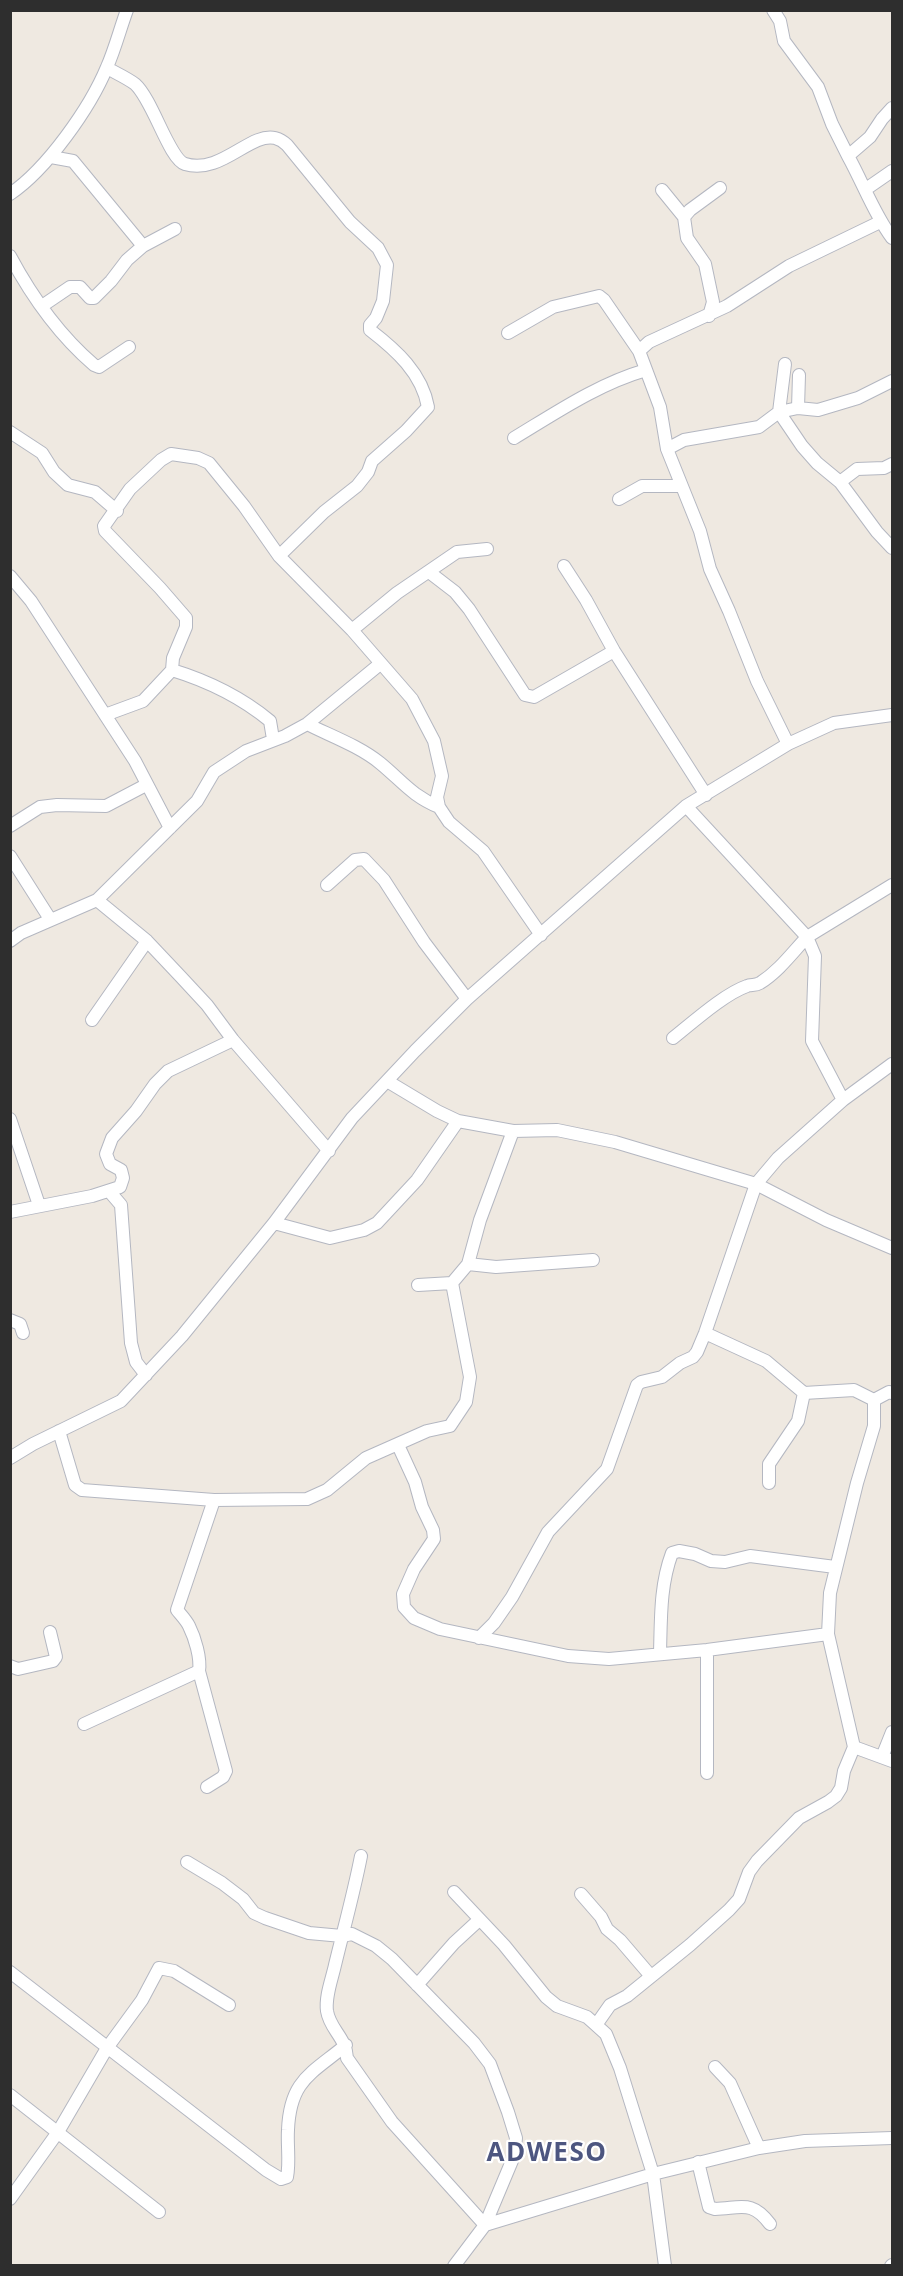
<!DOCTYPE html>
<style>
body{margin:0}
#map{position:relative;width:903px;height:2276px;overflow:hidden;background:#efe9e1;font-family:"Open Sans",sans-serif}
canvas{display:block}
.frame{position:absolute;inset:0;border:12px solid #2e2e2e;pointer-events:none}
</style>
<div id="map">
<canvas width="903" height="2276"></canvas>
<div class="frame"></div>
</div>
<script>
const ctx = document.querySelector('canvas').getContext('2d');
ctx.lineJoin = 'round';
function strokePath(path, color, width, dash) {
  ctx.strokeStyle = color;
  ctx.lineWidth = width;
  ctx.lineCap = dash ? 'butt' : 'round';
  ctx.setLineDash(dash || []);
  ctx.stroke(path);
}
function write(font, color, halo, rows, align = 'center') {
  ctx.font = font + ' "Open Sans",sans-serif';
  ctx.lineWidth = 4.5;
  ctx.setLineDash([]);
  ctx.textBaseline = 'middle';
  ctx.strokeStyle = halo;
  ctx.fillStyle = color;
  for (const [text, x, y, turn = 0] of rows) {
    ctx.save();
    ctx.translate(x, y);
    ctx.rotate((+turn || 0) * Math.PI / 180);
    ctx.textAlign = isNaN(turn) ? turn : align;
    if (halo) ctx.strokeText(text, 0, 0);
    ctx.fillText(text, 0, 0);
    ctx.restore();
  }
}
const minor = new Path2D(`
 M773,10L780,21L784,41L818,87L832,124L848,156
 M107,68C116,73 127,78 135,84C153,100 169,159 185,164C221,175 250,132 275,138C279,139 284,142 287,145L350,222L378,248L387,265L383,301L376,318L370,325V330C396,350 422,373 428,407L406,431L372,461L368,472L357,486L324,512L279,556
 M892,108L882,119L870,137L848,156C863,183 874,214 892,238
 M51,157L73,161L143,246
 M866,189L892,171
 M662,190L684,217
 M10,194C47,169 90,108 107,67C115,49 120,29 127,10
 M10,256C32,297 59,335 94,365L99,367L129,347
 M42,306L70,287H80L90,298H94L111,281L127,260L143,246L175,229
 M709,316L713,302L705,264L687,238L684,217L690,210L720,188
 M508,333L553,307L599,296L604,300L639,351L660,407L667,449L700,531L710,569L729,611L757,681L788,744
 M639,351L649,342L727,306L789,266L880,222
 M785,364L779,412L802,446L817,463L840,482L877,532L892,548
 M798,408L799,375
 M10,432L42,453L54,472L68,485L95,492L117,511
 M514,438C557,412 598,384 646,370
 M667,449L684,440L759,427L779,412L798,408L818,410L858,398L892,381
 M840,482L857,469L884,468L892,464
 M619,499L642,486H681
 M564,566L586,600L614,651L706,795
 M429,572L455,592L469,609L525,695L534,697L614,651
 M10,576L31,601L135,761L170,828
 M352,630L397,593L457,552L487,549
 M105,715L143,701L172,670
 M307,724C331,736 359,746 380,763C402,781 412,796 439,807
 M273,739L270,721C241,697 208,681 172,670L173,658L186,627V618L160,588L105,531L104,526L130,489L161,460L171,454L198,458L209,463L244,506L279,556L352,630L412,699L434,741L442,776L437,797L439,807L449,822L483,851L541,935
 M10,826L40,807L57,805L106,806L146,785
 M10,856L50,919
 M327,885L355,860L364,859L384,880L424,942L467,999
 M97,900L147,941L181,977L207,1005L233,1040L329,1151
 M10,941L21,933L97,900L197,801L214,772L246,751L285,736L307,724L380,664
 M92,1020L147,941
 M673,1038C692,1023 724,994 747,986C751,984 755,986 760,983C779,971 792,953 807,937L686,806
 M387,1081L437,1111L458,1121L513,1131L557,1130L615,1142L756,1184L826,1220L892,1248
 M843,1100L812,1041L815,956L807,937L892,885
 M10,1119L39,1205
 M109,1191L121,1205L131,1343L136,1362L146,1375
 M10,1212L92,1196L120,1187L123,1178L121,1170L110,1164L106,1154L112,1138L136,1111L155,1084L168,1071L233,1040
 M274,1223L330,1238L364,1230L377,1223L417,1180L458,1121
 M468,1264L496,1267L593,1260
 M418,1285L452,1283L468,1264L480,1220L513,1131
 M10,1320L20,1324L23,1333
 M705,1333L766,1361L804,1393L854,1390L874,1400
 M59,1431L75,1485L82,1490L214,1500L307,1499L327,1490L366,1458L427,1431L450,1426L466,1402L470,1377L452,1283
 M398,1445L415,1482L422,1507L433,1530L434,1539L414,1569L403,1594L404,1607L414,1618L440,1629L568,1656L609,1659L707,1650L828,1634
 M10,1458L33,1444L121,1401L182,1336L274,1223L352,1118L415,1051L467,999L686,806L788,744L834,723L892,715
 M769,1483V1464L798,1421L804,1393
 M479,1638L494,1623L512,1597L548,1532L607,1469L637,1385L641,1382L662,1377L680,1363L693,1357L697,1352L705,1333L756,1184L778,1158L843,1100L892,1064
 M660,1653C661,1618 660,1585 672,1553L679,1551L695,1554L711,1561L725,1562L750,1556L835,1567
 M10,1666L18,1669L53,1661L56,1657L50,1632
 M84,1724L199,1671
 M854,1747L892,1761
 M882,1757L892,1732
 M707,1773V1650
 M207,1787L223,1777L226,1771L199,1671C201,1658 195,1638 189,1626C186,1620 181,1615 177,1610L214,1500
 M187,1862L222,1883L243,1899L254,1913L265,1918L309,1933L342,1936L352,1934L376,1946L392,1959L474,2043L490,2064L508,2112L516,2138L514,2156L485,2225L392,2122L347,2058C346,2037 330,2030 327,2011C325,1996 332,1979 335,1965C344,1928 354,1892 361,1856
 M454,1892L504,1945L546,1997L557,2006L587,2017L596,2025
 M581,1894L601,1917L607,1929L620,1940L650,1975
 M10,1972L266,2170L281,2179L287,2177C290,2162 287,2146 288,2130C290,2080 311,2074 346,2045
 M417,1985L454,1943L479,1920
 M715,2067L730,2083L759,2148
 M10,2095L159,2212
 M698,2162L709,2207L715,2209C742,2208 752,2200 770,2224
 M10,2199L58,2132L107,2048L142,2000L159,1968L174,1971L229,2005
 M454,2266L485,2225L653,2174L759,2148L805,2141L892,2138
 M665,2266L653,2174L620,2068L606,2034L596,2025L610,2005L627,1996L690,1945L729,1910L739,1899L749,1872L757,1861L799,1818L828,1802L836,1796L841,1788L844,1771L854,1747L828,1634L830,1593L857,1483L874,1426V1400L889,1392L892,1393
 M891,2266L892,2265`);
const districtNames = [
 ["ADWESO",547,2154]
];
strokePath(minor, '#b4b7c1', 14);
strokePath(minor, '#fff', 12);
ctx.letterSpacing = '1.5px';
write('bold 26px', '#4d5680', '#fff', districtNames);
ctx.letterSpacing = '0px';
</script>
